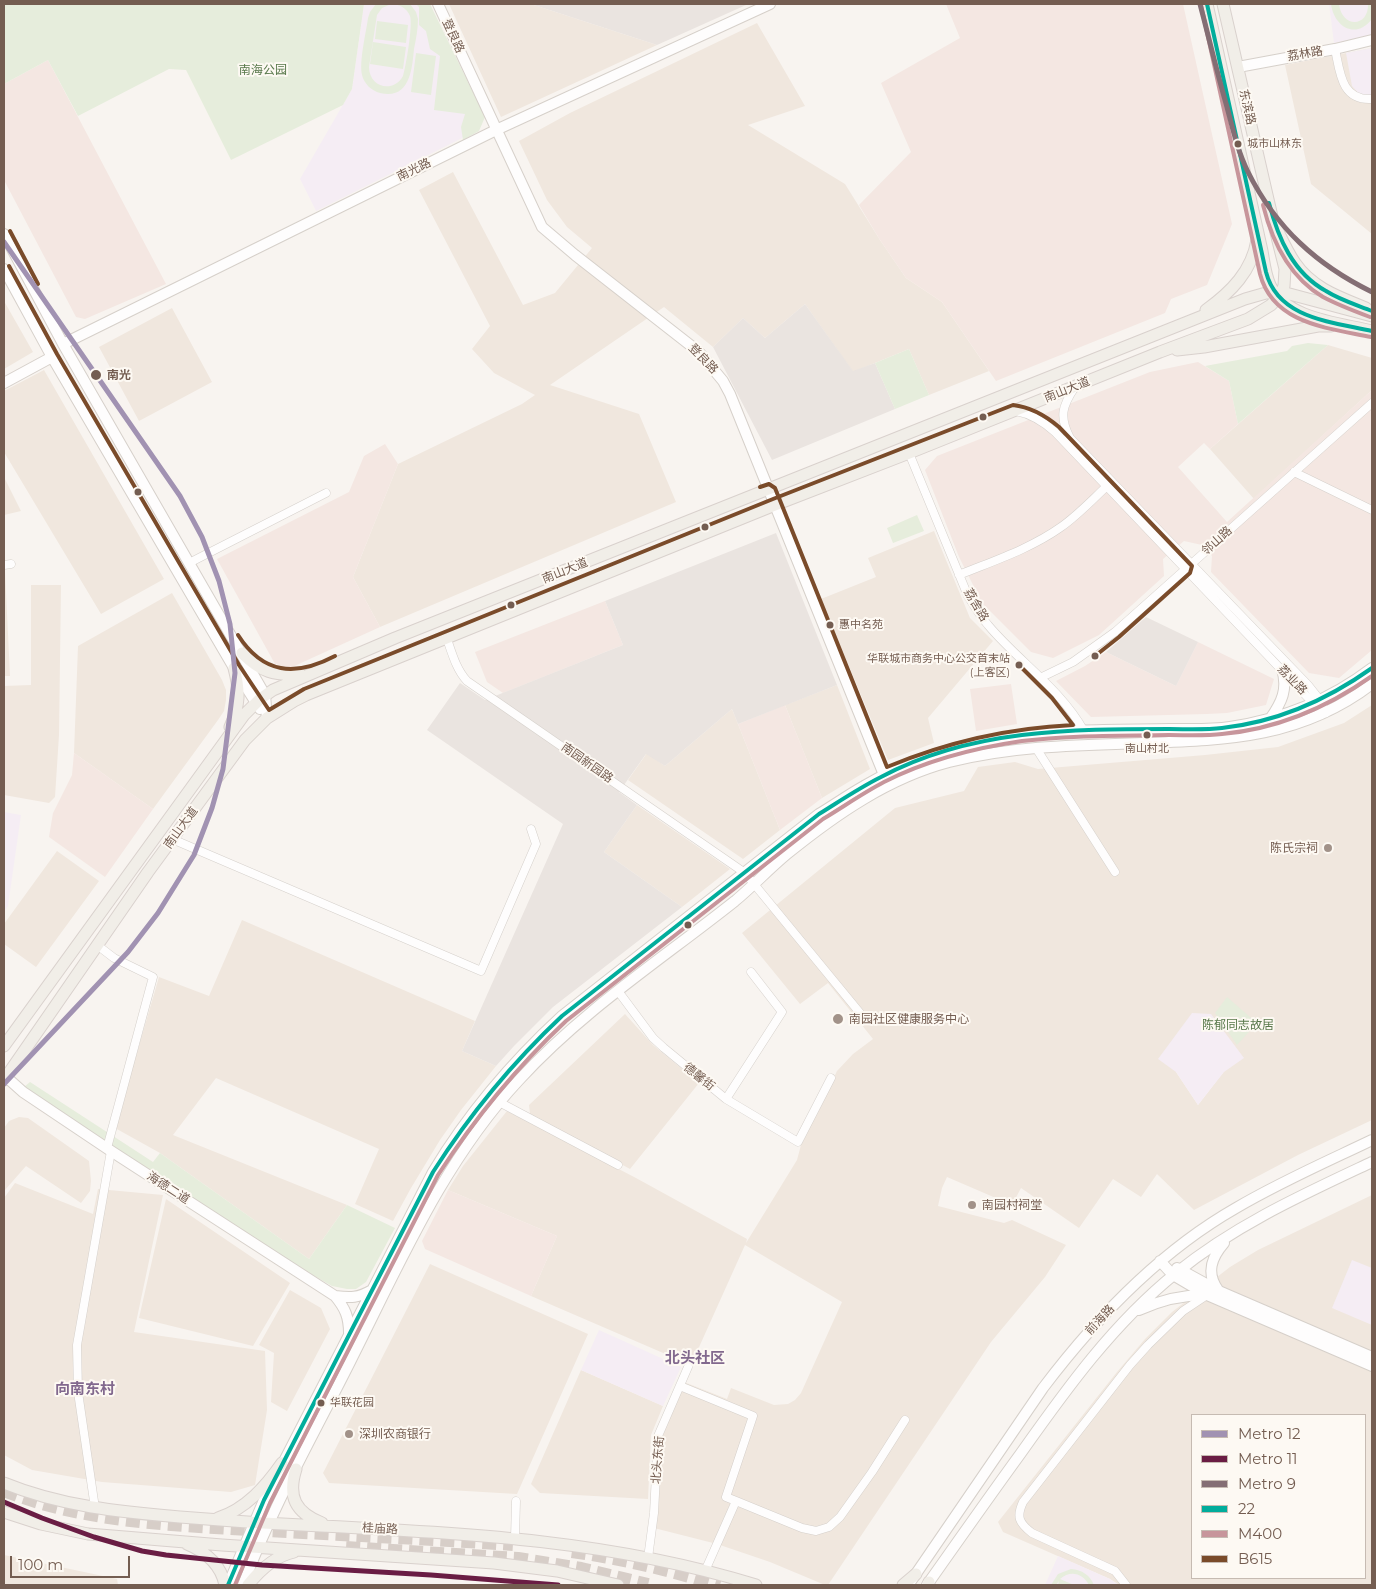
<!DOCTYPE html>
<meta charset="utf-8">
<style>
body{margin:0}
#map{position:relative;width:1376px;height:1589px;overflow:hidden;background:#f8f4f0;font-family:Montserrat,sans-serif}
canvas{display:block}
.frame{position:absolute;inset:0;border:5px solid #745d51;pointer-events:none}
.legend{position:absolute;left:1191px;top:1414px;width:175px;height:165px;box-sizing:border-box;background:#fdf9f3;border:1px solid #c6bbb2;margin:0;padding:6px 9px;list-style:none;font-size:15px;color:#745d51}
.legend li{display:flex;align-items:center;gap:10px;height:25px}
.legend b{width:25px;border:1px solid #c6bbb2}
.scale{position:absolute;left:10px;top:1556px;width:120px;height:22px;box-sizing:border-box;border:2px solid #745d51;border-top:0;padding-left:6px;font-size:15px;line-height:18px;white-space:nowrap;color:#745d51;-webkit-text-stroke:4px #fdf9f3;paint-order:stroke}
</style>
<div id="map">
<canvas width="1376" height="1589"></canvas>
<div class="frame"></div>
<ul class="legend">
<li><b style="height:6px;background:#a192b2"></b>Metro 12</li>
<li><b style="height:6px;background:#6a1d44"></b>Metro 11</li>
<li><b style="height:6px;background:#846e74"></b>Metro 9</li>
<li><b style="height:6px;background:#01ad9c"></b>22</li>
<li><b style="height:6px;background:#c7959b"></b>M400</li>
<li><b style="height:6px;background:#7a4b2a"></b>B615</li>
</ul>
<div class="scale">100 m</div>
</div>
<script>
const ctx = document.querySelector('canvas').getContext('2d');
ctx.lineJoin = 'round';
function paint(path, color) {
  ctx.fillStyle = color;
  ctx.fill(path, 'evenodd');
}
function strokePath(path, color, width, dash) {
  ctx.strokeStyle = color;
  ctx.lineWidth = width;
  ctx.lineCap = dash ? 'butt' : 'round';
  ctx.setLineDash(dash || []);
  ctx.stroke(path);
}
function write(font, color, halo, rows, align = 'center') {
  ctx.font = font + ' Montserrat,"Noto Sans SC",sans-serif';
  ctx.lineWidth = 4;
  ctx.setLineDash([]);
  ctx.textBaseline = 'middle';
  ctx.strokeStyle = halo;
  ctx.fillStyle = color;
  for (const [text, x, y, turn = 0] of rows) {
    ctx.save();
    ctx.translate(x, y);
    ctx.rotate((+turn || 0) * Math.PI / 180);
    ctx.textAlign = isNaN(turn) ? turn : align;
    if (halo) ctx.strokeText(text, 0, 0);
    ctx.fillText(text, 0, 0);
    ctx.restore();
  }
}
const residential = new Path2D(`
 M449,4H531L657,45L501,117Z
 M757,23L805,106L748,125L845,184L880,240L906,278L942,302L989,371L929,395L909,349L853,372L805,304L765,338L743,318L713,347L664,307L550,385L639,414L676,502L380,627L353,577L398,464L522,404L535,395L494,373L472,349L490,326L419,190L453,172L523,305L555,293L592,248L567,227L547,200L519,141L570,113Z
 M1372,48V234L1311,184L1285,65Z
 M4,301L33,352L4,369Z
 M172,308L212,382L139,421L99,347Z
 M1328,345L1372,358V390L1254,499L1210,449Z
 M44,370L164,579L101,614L4,452V391Z
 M4,477L21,511L4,515Z
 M934,531L970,618L993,641L928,718L934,743L888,760L821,599L876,577L868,558Z
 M4,550L10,676H4Z
 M31,585H61L59,735L55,797L49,803L4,795V686L31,685Z
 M172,593L222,680L226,690V700L224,711L218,720L153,809L74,753L78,646Z
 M837,685L870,769L822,798L785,705Z
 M1372,705V1120L1298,1155L1194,1210L1157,1174L1141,1197L1113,1179L1079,1228L1021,1188L1012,1205L947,1177L942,1188L938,1206L1004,1223L1012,1220L1066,1245L1045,1277L991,1342L828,1585H825L770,1562L717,1544L654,1528L661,1435L684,1382L727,1399L731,1388L774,1405L788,1404L795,1400L801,1393L842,1302L745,1245L691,1365L531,1296L557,1236L448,1190L463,1166L507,1111L636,1178L747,1239L746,1243L797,1160L801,1145L837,1071L853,1054L873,1039L828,983L800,1004L742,933L895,808L964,791L978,767L1015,762L1038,769L1205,755L1278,747L1344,723ZM1224,1071L1198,1105L1176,1072Z
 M732,709L780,830L743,859L628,780L647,753L665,766Z
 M637,805L730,869L682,907L604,852Z
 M57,851L99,881L36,967L4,944V924Z
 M242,920L475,1021L462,1051L496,1066L461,1110L440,1140L411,1188L393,1221L355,1204L379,1149L216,1078L173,1135L347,1205L309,1259L160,1153L115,1128L159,977L209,996Z
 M625,1014L653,1045L699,1083L630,1169L530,1114L529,1105Z
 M19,1117L28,1118L89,1161L91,1181L90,1191L81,1203L26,1166L5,1190H4V1128L9,1121Z
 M15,1183L93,1214L98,1189L163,1195L134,1332L265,1351L267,1410L255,1485L231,1492L102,1482L32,1470L4,1455V1198Z
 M1372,1195V1585H1119L1110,1579L1003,1532L998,1522L1117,1372L1145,1339L1172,1312L1230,1267L1258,1250ZM1192,1415H1365V1578H1192Z
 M166,1199L290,1283L253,1346L139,1318Z
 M430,1264L588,1334L517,1494L329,1483L323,1473Z
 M290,1290L321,1308L330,1329L287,1411L271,1402L274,1353L259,1345Z
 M581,1370L663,1406L651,1435L648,1499L540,1493L531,1484Z
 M4,1555L117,1579L118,1585H4Z`);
const commercial = new Path2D(`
 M946,4H1183L1232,224L1207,285L1171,299L1165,313L996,381L942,302L906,278L880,240L859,205L911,152L881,83L960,38Z
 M48,60L166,284L85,319L76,317L4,180V84Z
 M1198,362L1229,381L1238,424L1210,449L1204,443L1178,467L1227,522L1372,390V650L1339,678L1309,673L1211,572L1212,556L1202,545L1184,541L1163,559L1164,576L1099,635L1053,658L1031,652L982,603L959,557L925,470L937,456L1150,372Z
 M385,444L398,464L353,577L380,627L290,668L275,664L217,559L349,492L364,456Z
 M605,601L623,645L503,693L487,682L475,652Z
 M1198,642L1274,679L1266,705L1227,713L1207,714L1091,717L1056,681L1085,666L1106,652L1176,686Z
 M1011,684L1017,724L976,731L970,689Z
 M785,705L822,798L780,830L738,724Z
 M74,753L153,809L105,877L49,837L53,813L72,775Z
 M448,1190L557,1236L531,1296L425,1249L422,1241Z`);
const industrial = new Path2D(`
 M531,4H746V5L657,45Z
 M805,304L853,371L875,363L895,409L772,460L713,347L743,318L765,338Z
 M776,533L837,685L738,724L732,709L665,766L646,754L619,792L637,805L604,852L682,907L553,1007L514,1046L496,1066L462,1051L563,824L427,730L460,683L485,700L623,645L605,601Z
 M1146,617L1198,642L1176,686L1106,652Z`);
const education = new Path2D(`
 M364,4H425L476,117L472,133L316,211L300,179L352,89Z
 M1329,4H1372V36L1334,43Z
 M1372,48V97L1360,95L1352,86L1346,53Z
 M4,812L21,815L8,906L4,912Z
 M1192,1013L1211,1014L1244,1058L1224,1072L1198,1105L1176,1072L1158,1059Z
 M1352,1260L1372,1268V1325L1332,1308Z
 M599,1330L681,1367L663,1406L581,1370Z
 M1058,1556L1110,1579L1119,1585H1045Z`);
const green = new Path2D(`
 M4,4H364L352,89L343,105L231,160L186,70L169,69L78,116L48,60L4,84Z
 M376,4H410L416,12L418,19C418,29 416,39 414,49C412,69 410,100 380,93C372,91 364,84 362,75C359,61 366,33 368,18L370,12ZM391,4C399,4 407,8 410,16C413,25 406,66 403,76C393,94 369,87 369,67L377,15L382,8Z
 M416,4H430L485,117L479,131L463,140L461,127L465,114L434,110L440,56L430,49L426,31L419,25V7Z
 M1331,4H1339C1342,29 1369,27 1368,4H1372V19C1356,40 1334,27 1331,4Z
 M377,21L408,25L406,43L375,39Z
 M373,42L406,47L403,69L370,64Z
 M416,53L436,56L431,95L411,92Z
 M1308,343L1328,345L1238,424L1229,381L1205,366L1287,351L1292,346Z
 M909,349L929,395L895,409L875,363Z
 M917,515L924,531L893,543L887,528Z
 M1227,997L1257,1023L1237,1045L1215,1013Z
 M30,1082L153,1162L160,1153L309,1259L347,1205L395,1228L366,1282L356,1289H347L332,1286L302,1269L175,1189L24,1087Z
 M1071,1569C1082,1570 1090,1575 1094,1585H1089C1083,1573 1070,1570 1060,1579L1074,1585H1058L1059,1581L1056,1585H1051L1058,1574Z`);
const highwayTunnel = new Path2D(`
 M4,1490C82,1521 166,1524 249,1529C337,1534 425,1538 513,1544
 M346,1548L518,1559L581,1569L648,1585
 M572,1551C622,1558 672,1570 720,1585`);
const street = new Path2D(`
 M1335,49C1340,72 1341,101 1372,99
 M1075,387C1062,406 1059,417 1070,438L1308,685L1323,704
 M1016,411C1032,414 1044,422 1055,432L1314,704L1326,713
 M909,453L968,596C974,606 980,616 988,625C1019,662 1060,688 1084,731
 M1294,472L1372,510
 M189,563L326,493
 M4,565L11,564
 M959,575C993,561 1030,549 1061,527C1077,516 1092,500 1107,486
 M447,639C452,653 456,669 467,681L745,873L860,1013
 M1042,677L1073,662L1115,632L1372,403
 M1036,748L1115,872
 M172,839L481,971L536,844L531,829
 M97,945L114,958L153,977L107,1148
 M618,991L653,1038L664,1048L726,1099L798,1142L831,1078
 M726,1099L782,1012L751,972
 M499,1102L618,1165
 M680,1386L753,1416L726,1497L736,1501L705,1571
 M736,1501L802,1528L816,1531L829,1527L840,1517L872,1472L905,1420
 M95,1508L78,1392L77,1345L111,1151
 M515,1538L516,1501
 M648,1558L654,1513L658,1436L688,1367
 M1126,1585L1115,1571L1032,1533C1019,1523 1016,1517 1023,1502L1130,1365L1148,1345L1183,1311L1207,1295`);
const secondary = new Path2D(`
 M438,4L542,227L575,255L699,352L723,381L730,394L884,775
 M1238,67L1335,49L1372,40
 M4,234L63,344L265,695L267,718
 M4,269L52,357L234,668L260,709
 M63,344L496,130L770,4
 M4,383L52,357
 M1270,719C1282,702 1288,689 1282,669
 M4,1075L23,1092L111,1151L335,1296C345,1308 349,1317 349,1333
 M1160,1261L1173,1275L1207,1295L1372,1366
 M1177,1268L1219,1291L1372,1357
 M1218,1290C1206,1273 1211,1258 1224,1243
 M335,1296C351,1298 358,1298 372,1290
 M1139,1310C1161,1300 1181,1295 1205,1295
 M911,1581L1043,1388C1096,1318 1159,1252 1236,1208C1280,1182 1326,1162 1372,1140
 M228,1585L264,1500L433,1172C468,1114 512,1062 562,1016L819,814C834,805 848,795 864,786C911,758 968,742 1022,735C1071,729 1121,730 1170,729C1190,729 1210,730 1230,727C1284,719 1330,700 1372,668
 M243,1585C272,1507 314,1434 351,1360C400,1263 444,1160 519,1080C582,1011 662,959 735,901C753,886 769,869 787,854C835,815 888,778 949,762C1011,746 1078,745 1143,743C1228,740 1301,738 1372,684
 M927,1585C958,1541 989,1497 1021,1453C1067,1388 1113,1324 1176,1273C1235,1225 1304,1194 1372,1162`);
const primary = new Path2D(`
 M1207,4L1262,251C1264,262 1265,274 1270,285C1285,319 1340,323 1372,331
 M1223,4L1273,221C1280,235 1286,250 1295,263C1312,288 1339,297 1366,308
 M1206,310C1231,292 1252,271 1257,240
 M1177,350L1204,347L1318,326H1331
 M242,653C261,672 274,676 300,674
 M230,727C240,705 240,691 234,668
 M4,1046L244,715L260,699L273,690L395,638L1245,299L1266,293L1282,292L1372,316
 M4,1080L148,872L245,740L267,718L294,701L306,695L775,505L909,453L1160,352L1248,319L1271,305L1279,297L1284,286L1285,269L1273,221
 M296,1469C287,1497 296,1513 322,1523
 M4,1483C60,1506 120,1512 180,1517C227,1521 274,1524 321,1526C468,1533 615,1541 756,1585
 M4,1512L41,1524L88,1534L222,1545L494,1563L557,1571L618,1585
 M218,1518C246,1509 266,1486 282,1463
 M187,1544C206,1552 221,1565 225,1585
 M248,1585C260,1570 275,1556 294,1552
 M903,1585L916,1574
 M928,1585L929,1582`);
const bus1 = new Path2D(`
 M1207,4L1266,272C1278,319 1333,322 1372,331
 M1269,203C1278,238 1293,273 1326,291C1340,300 1357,305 1372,311
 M228,1585L264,1500L433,1172C470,1114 512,1063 562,1016L819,814C840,801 859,788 881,777C924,754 973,741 1022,735C1071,729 1120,729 1169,729C1187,729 1205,730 1222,728C1277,722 1327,700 1372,668`);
const bus2 = new Path2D(`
 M1201,5L1260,274C1273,324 1328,328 1371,337
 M1263,205C1272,241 1289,277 1323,297C1338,305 1354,311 1370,317
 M235,1585L270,1503L438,1175C475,1118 517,1067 566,1021L823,819C843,807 863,793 884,782C927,760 974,748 1022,741C1070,735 1120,736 1169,735C1187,735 1205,736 1222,734C1277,729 1328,707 1372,676`);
const bus3 = new Path2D(`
 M10,231L38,284
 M9,266L57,354L239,665L269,710L304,689L773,499L1013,405C1031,407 1046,416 1059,427L1192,566L1190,573L1119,637L1095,656
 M760,487L769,484L775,488L887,767C947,742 1009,728 1073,725L1052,698L1019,665
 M238,635C263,674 295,677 335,656`);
const metro1 = new Path2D(`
 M4,242L180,496L202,537L219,581L230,624L235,673L223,769L212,808L194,855L158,913L128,952L4,1084`);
const metro2 = new Path2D(`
 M4,1502L42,1518L94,1537L142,1551L166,1555L262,1565L431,1575L558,1585`);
const metro3 = new Path2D(`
 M1200,4C1209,38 1217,73 1227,107C1233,130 1238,152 1248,172C1276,228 1317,265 1372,292`);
const markers = [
 [1238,144,4.5,"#745d51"],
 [96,375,6,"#745d51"],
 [983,417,4.5,"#745d51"],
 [138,492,4.5,"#745d51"],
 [705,527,4.5,"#745d51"],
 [511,605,4.5,"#745d51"],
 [830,625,4.5,"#745d51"],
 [1095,656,4.5,"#745d51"],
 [1019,665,4.5,"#745d51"],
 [1147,735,4.5,"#745d51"],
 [1328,848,5,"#a29289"],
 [688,925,4.5,"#745d51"],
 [838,1019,6,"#a29289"],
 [972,1205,5,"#a29289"],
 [321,1403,4.5,"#745d51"],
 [349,1434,5,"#a29289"]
];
const busNames = [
 ["城市山林东",1247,144],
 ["惠中名苑",839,625],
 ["华联城市商务中心公交首末站",1010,659,"right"],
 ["(上客区)",1010,673,"right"],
 ["南山村北",1147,749,"center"],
 ["华联花园",330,1403]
];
const streetNames = [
 ["登良路",453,36,65],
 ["荔林路",1305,54,-10],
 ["东滨路",1247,107,77],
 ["南光路",414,170,-26],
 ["登良路",703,359,46],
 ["南山大道",1067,390,-22],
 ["邻山路",1217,541,-42],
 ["南山大道",565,571,-22],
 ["荔舍路",976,605,59],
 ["荔业路",1292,680,46],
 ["南园新园路",587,763,35],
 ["南山大道",181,828,-54],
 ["德馨街",699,1077,39],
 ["海德二道",168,1188,33],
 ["前海路",1100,1320,-47],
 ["北头东街",658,1460,-85],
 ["桂庙路",380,1529,3]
];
const parkNames = [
 ["南海公园",263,70],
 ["陈郁同志故居",1238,1025]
];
const stopNames = [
 ["南光",107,375]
];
const poiNames = [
 ["陈氏宗祠",1318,848,"right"],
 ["南园社区健康服务中心",849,1019],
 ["南园村祠堂",982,1205],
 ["深圳农商银行",359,1434]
];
const quarterNames = [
 ["北头社区",695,1359],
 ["向南东村",85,1390]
];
paint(residential, '#f0e7de');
paint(commercial, '#f4e7e2');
paint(industrial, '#eae4e0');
paint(education, '#f5edf4');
paint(green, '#e6eddc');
strokePath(highwayTunnel, '#d7cec8', 14, [14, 7]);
strokePath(street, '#d5d0cb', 9);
strokePath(secondary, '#d6d0ca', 12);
strokePath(primary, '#d9d1cd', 13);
strokePath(street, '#fefdfd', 8);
strokePath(secondary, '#fefdfd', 10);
strokePath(primary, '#f1eee8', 11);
strokePath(bus1, '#01ad9c', 4);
strokePath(bus2, '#c7959b', 4);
strokePath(bus3, '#7a4b2a', 4);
strokePath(metro1, '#a192b2', 5);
strokePath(metro2, '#6a1d44', 5);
strokePath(metro3, '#846e74', 5);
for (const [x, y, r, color] of markers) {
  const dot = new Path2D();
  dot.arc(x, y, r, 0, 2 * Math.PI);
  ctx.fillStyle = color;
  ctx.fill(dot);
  strokePath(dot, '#fdf9f3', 2);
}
write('11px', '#745d51', '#fdf9f3', busNames, 'left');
write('12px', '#745d51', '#fdf9f3', streetNames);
write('12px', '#58784b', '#fdf9f3', parkNames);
write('bold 12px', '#745d51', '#fdf9f3', stopNames, 'left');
write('12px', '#745d51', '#fdf9f3', poiNames, 'left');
write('bold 15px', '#82698e', '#fdf9f3', quarterNames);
</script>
